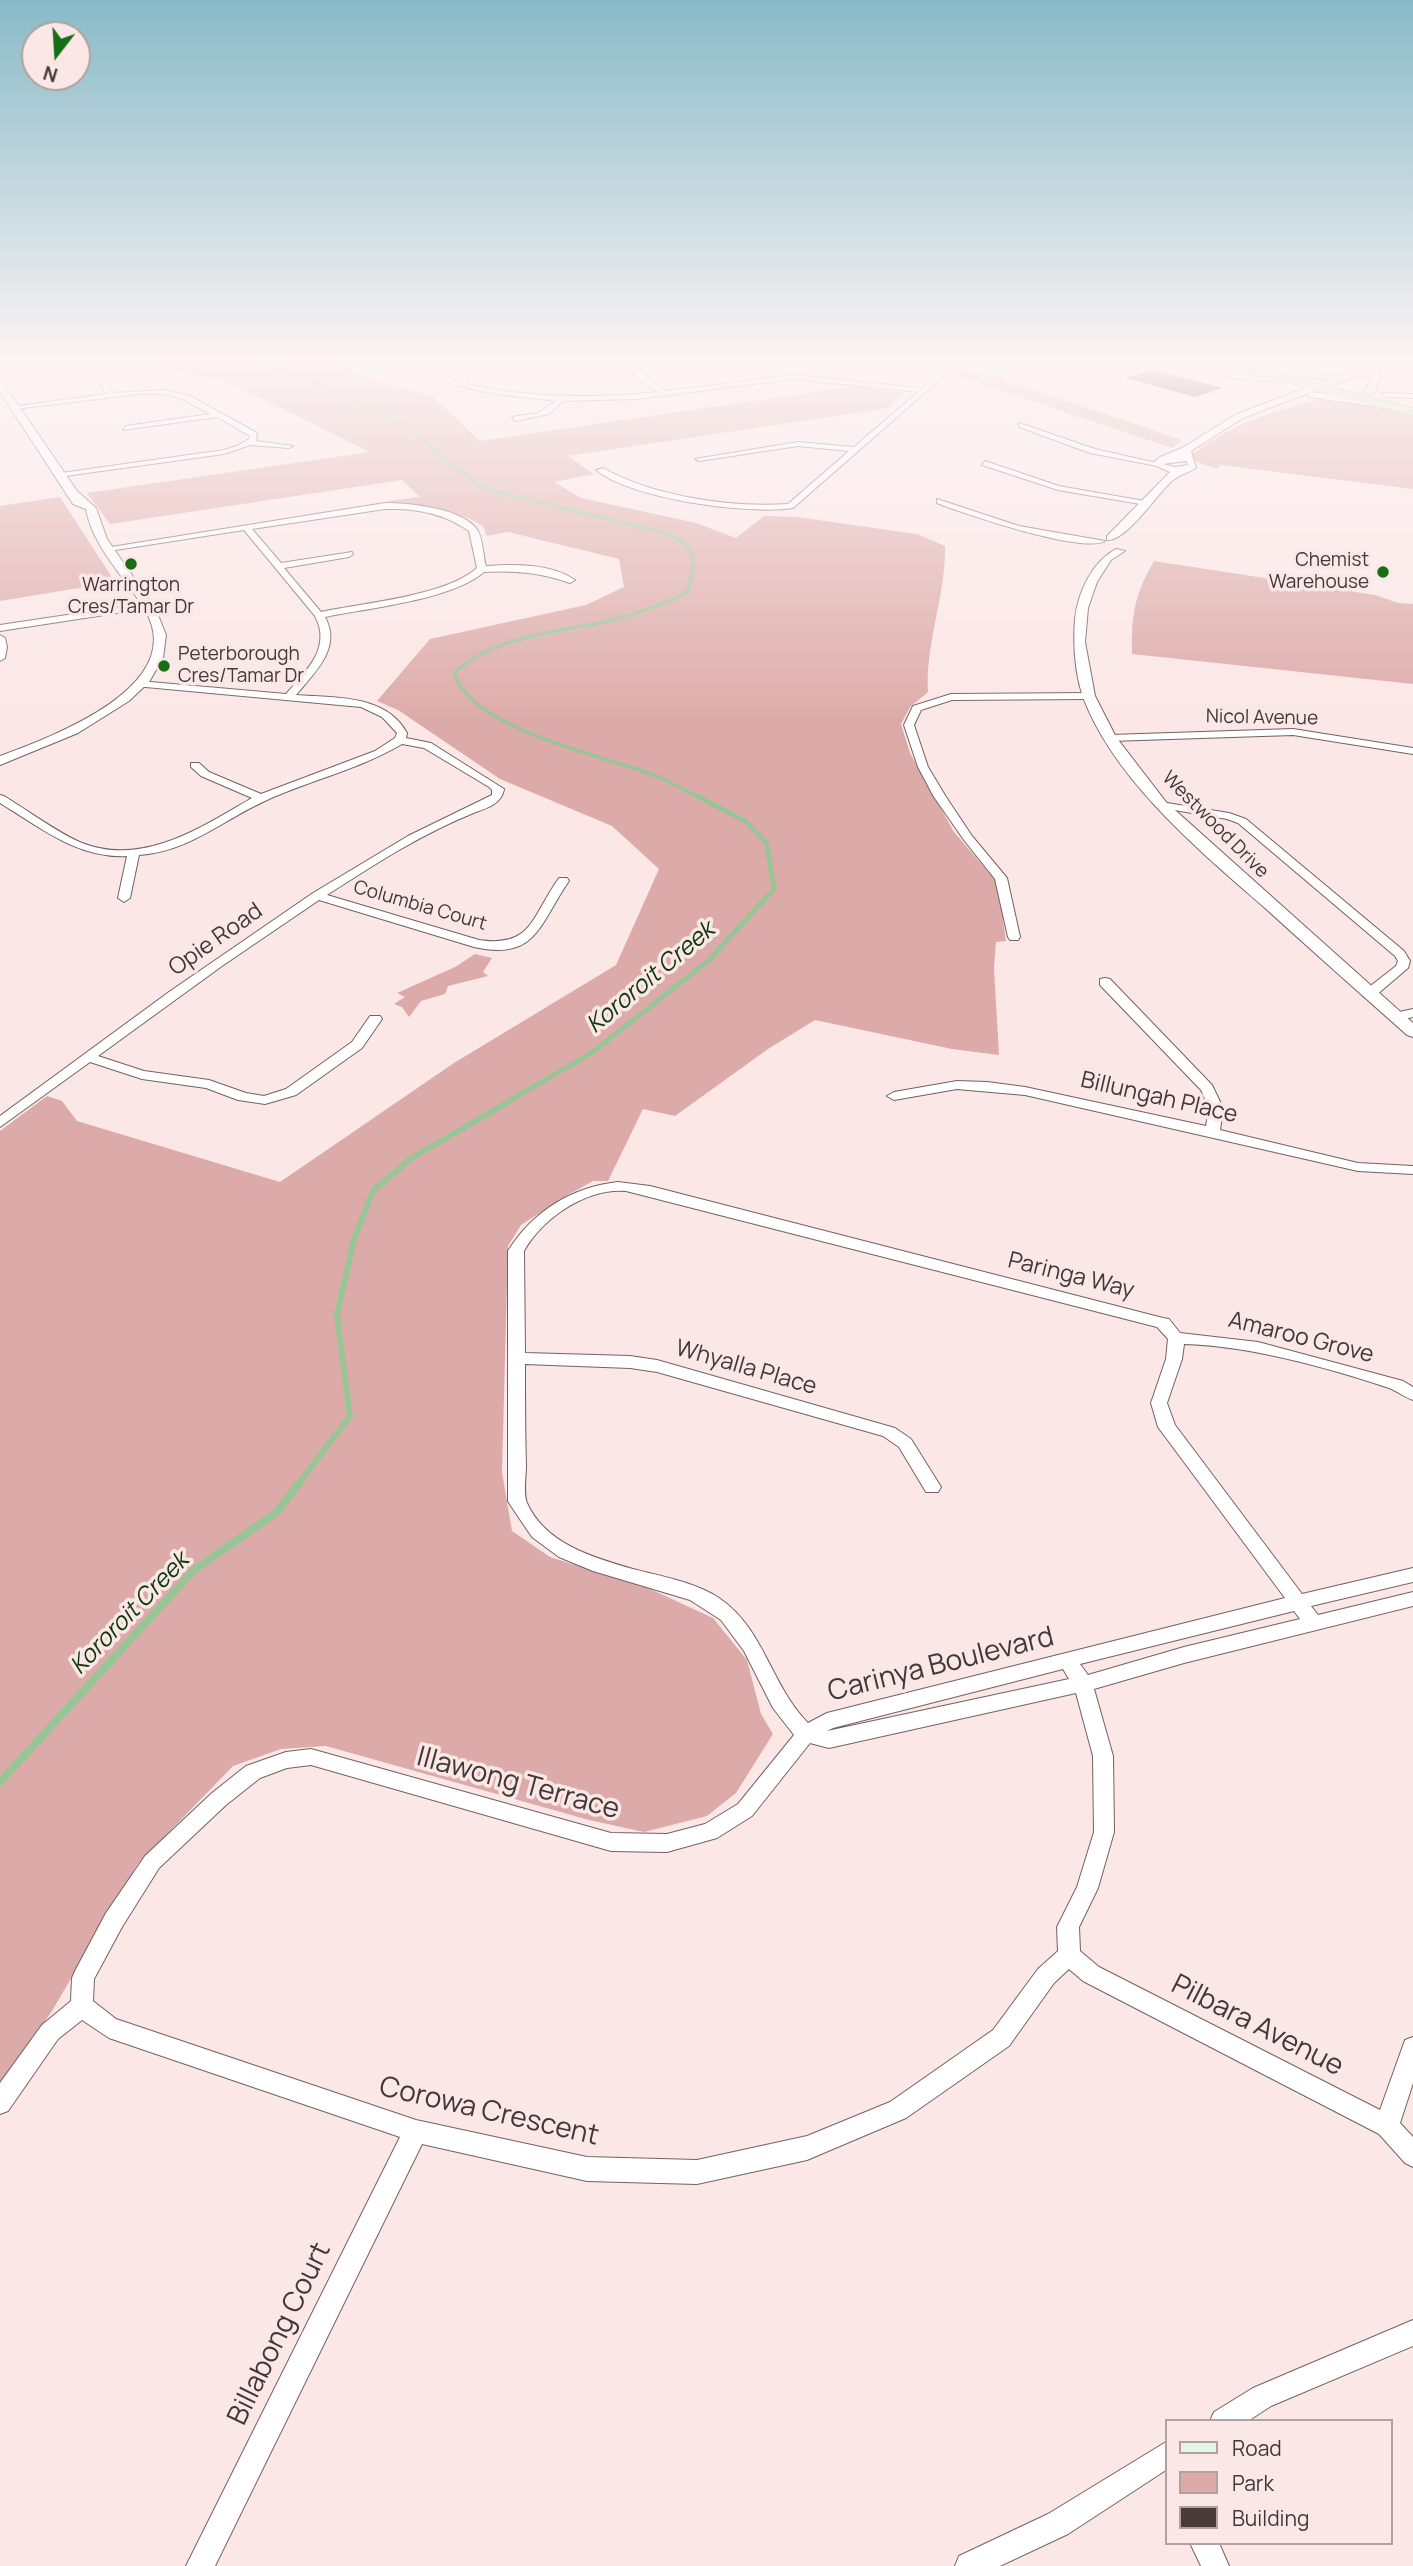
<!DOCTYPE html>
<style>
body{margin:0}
#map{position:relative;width:1413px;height:2566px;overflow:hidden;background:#fbe7e6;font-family:Manrope,sans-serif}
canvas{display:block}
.legend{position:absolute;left:1165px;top:2419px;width:228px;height:126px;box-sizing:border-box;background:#fbe7e6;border:2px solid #b1a1a1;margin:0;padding:9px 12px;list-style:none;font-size:21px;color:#413939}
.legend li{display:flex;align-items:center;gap:14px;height:35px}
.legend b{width:35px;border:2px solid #b1a1a1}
.north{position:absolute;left:21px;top:21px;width:70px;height:70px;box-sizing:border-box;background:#fbe7e6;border:2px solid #b1a1a1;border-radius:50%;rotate:197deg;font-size:19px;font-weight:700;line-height:28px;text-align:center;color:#413939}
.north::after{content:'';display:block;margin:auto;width:24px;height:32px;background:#176e17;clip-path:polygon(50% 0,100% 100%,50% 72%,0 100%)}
</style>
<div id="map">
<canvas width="1413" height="2566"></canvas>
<ul class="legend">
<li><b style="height:9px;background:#e4f7e2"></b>Road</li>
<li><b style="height:19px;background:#dcaba9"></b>Park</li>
<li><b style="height:19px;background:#4a3b3a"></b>Building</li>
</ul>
<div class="north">N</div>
</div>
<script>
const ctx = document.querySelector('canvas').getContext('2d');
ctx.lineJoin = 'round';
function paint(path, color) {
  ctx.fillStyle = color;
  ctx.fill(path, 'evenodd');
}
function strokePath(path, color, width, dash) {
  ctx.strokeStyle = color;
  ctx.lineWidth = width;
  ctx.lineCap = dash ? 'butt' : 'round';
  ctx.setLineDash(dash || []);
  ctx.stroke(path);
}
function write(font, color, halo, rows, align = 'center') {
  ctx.font = font + ' Manrope,sans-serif';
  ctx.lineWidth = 7;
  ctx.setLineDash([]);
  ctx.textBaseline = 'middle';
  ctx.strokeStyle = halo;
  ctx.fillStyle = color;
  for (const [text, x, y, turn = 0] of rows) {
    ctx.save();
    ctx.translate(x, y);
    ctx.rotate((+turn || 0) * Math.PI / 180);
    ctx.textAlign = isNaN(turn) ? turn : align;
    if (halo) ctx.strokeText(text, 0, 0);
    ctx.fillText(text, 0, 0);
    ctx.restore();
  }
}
const green = new Path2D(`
 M116,362H331L374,380L432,396L480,441L855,386L905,393L889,408L568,456L594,474L554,482L581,498L696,523L736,538L764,516L797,517L917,534L945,546C946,595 925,644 928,692L910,707L901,724L910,753L954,832L998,883L1006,941L996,942L994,968L999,1055L952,1049L815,1020L768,1049L675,1116L643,1109L608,1181H593L566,1196L521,1225L508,1246L502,1472L512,1531L550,1557L648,1588L713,1618L747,1660L761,1714L773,1734L736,1793L707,1816L644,1832L589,1820L326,1746L281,1749L233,1766L137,1865L52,2011L0,2088V1131L47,1096L62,1101L77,1121L280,1182L454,1063L616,965L659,869L612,826L500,779L398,710L377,701L430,639L586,605L624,587L619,559L508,532L487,536L483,526C453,507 419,506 386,501L420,497L402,480L110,524L87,493L370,452L224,380Z
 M964,368L980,372L1182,440L1172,448L955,375Z
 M1320,399L1367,404L1413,414V489L1220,465L1217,469L1192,460V455C1229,424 1274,411 1320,399Z
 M60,497L115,582L0,601V506Z
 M1154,561L1375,595L1398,603L1413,604V684L1132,654C1131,616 1135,593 1154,561Z
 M475,954L492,958L483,972L488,976L448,986L445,994L421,1001L409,1017L402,1007L394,1004L405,997L397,993L455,967Z`);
const streamFar3 = new Path2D(`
 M249,362L288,371L393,417L477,484L512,496L667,533C698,549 696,559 688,591L680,596C658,606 636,614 613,620C561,632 494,635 454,673C472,731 605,755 656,776C671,782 686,791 700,798`);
const streamFar2 = new Path2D(`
 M507,1102L590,1054L708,961L774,889L767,843L745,821L697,796`);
const streamFar1 = new Path2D(`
 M298,1484L350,1416L337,1315L354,1239L373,1191L410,1159L510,1101`);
const stream = new Path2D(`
 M0,1782L194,1570L277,1512L299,1483`);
const building = new Path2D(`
 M1151,370L1162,372L1222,388L1195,397L1125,378Z`);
const minor = new Path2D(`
 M0,362H42L0,366Z
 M424,362H431L432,368C475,400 605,399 657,392L633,374L632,362H638L640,371L665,391L794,375L922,388L952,362H960L793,508C748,515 631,499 596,470L603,468C653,496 730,508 788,504L849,451L798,446L699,461L695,459L798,442L854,447L918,392L794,379L636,399L563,401L549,414L515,421L512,417L538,413L556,401C521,396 451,393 425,369Z
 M1173,362H1185L1237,375L1294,380L1290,382L1237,379Z
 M1278,362H1284L1286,372H1280Z
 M103,379H109L108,384L113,393L165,390L188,395L257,433L256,441L293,446L289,448L250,445L224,454L58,477L61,473L224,450L237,446L249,439L250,436L217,417L123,430L126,426L210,414L182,399L165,394H139L15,409L11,407L106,394L100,384Z
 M1381,393L1413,394V398L1384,397Z
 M1019,423L1095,449L1161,464L1157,466L1090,453L1019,427Z
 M985,461L1059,486L1150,502L1146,505L1058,490L982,465Z
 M937,499L1019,526L1105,541C1083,554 964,514 937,503Z
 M385,503C409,503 460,508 476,528C483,536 483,556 486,566C514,564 551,563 575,580L570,583C541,573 516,570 484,572C452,600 368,608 325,617C342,648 315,672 296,695C334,698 386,694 407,733L406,738L431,743L504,789C502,803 488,808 476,812C423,833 375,864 327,895L479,940C533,948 532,915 559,878H567L569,881C539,924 537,961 474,947L319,900L222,966L98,1056L144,1071L209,1080L246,1093L264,1096L286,1089L352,1042L370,1016H380L382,1019L362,1048L296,1095L265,1104L238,1100L206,1088L142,1079L90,1062L0,1127V1116L169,992L313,893L408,836L492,795V790L489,787L424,748L402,744C360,769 311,780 267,800C224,819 189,852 139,855L130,898L124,902L118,898L127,856C78,859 40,827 0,803V795L4,796C27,810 58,833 82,843C143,867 202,827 252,798L201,776L191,767V763H199L209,772L261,794L375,751L395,738L397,733L382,717L361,707L135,686V682L139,681L286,694C306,671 332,648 315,616L244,530L109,551L105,548ZM385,509C415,508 444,513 469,531L477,568C446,596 363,603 321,612L284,568L349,557L353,554L352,552L281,563L252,529Z
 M147,603L150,604V608L0,631V625Z
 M0,635L5,638L7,647L5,658L0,661Z
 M951,694L1089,693L1094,696L1089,699L952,700L921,710L914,725L928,767L946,797L972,836L1007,878L1020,937L1018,940H1010L1008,937L995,879L964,840L934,797L918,767L904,725L913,706Z
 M1293,729L1413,748V754L1293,735L1110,741L1105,738L1110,735Z
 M1161,802L1229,813L1246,819L1404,951L1410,961L1408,968L1374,997H1364V991L1396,966L1398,961L1395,956L1238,823L1227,819L1157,807V803Z
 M1105,978L1110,979L1212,1085L1223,1108L1220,1130L1358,1163L1413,1166V1174L1358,1171L1025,1095L957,1089L894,1100L887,1096L894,1092L957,1081L987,1082L1025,1087L1206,1126L1209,1108L1201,1090L1100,985V979Z
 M1413,1009V1017L1395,1021L1388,1017L1390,1014Z
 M618,1182L650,1186L1163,1318L1169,1319L1180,1333L1258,1342L1403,1381L1413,1387V1400C1404,1397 1397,1391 1389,1388C1326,1367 1250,1346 1184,1344L1182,1359L1167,1403L1175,1425L1302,1594L1413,1568V1582L1311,1606L1318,1615L1413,1592V1606L1184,1663L1094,1689L1113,1756L1114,1832L1098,1888L1079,1927L1080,1951L1099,1967L1380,2110L1405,2040L1413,2037V2083L1400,2123L1413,2137V2167L1405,2163L1379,2134L1083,1981L1069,1969L1054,1983L1009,2046L906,2118L807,2160L697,2184L587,2181L422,2144L215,2566H186L400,2137L109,2038L82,2020L58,2039L8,2111L0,2114V2083L42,2025L71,2001L72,1978L75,1971L106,1913L145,1856L212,1793L246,1766L286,1752L311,1749L611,1833L667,1834L705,1824L738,1804L794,1735L773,1708L744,1651L721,1620L690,1600L593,1571L559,1557L532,1537L511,1506L508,1501V1251C533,1211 572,1187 618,1182ZM626,1191L1157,1327L1168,1339L1166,1359L1151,1403L1158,1427L1285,1598L827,1713L808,1723C771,1686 764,1628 719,1598C695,1582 660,1576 633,1569C594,1558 545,1544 527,1503C523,1493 526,1476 526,1466C525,1432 525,1398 525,1364L630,1368L657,1372L883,1436L899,1447L926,1492H938L941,1487L911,1439L895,1428L657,1360L630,1356L525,1353L524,1251C543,1218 586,1188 626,1191ZM1294,1611L1300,1619L1184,1647L1088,1675L1080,1664ZM1063,1669L1069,1679L827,1731L833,1728ZM1076,1693L1093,1756L1094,1832L1077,1887L1057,1927L1058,1951L1038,1969L993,2030L890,2102L807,2136L697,2160L587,2157L416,2120L116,2019L93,2001L94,1979L122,1927L159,1868L226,1805L260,1778L287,1768L311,1765L611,1851L667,1852L717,1838L752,1816L810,1743L829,1748Z
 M1413,2320V2346L1271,2406L1248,2421H1210L1214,2412L1253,2388Z
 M1166,2442V2470L1068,2534L1000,2566H955L959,2556L1048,2514Z
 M1190,2543H1219L1229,2566H1201Z`);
const tertiary = new Path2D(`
 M0,382L3,383L77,491L96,508L107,539L156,610L166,635L163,658L149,682L129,701L78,733L0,765V756C52,737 190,686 145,610C125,577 93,548 86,509L73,504L0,392Z
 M1316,384L1319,385V389L1243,418L1191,451L1196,468C1188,473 1180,474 1172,481C1157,494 1126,542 1107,540V536L1170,472L1152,464L1160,457L1182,448L1237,414ZM1186,461L1188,465L1175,467L1163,464Z
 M1311,392L1386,402L1391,405L1386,408L1308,397V393Z
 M1116,549L1125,551L1111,560L1097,582L1088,608L1085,642L1095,696L1116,737L1166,802L1413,1023V1037L1407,1035C1360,993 1312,951 1265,908C1200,851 1114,780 1083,697C1075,673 1073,644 1075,619C1078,592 1092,562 1116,549Z`);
const secondary = new Path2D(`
 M1388,362H1402L1377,371L1381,374L1375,392L1370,395L1365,392L1372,373L1316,390L1311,387L1313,385L1333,379L1295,376L1290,373L1295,370L1336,373L1341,376Z`);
const trunk = new Path2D(`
 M1212,362H1230L1413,408V416Z`);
const markers = [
 [131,564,7,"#176e17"],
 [1383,572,7,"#176e17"],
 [164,666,7,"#176e17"]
];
const farPoinames = [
 ["Chemist",1369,561],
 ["Warehouse",1369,583],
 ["Warrington",131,586,"center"],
 ["Cres/Tamar Dr",131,608,"center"],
 ["Peterborough",178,655,"left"],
 ["Cres/Tamar Dr",178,677,"left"]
];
const farStreetnames = [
 ["Nicol Avenue",1262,718,1],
 ["Westwood Drive",1215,825,45],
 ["Columbia Court",420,906,16]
];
const streetNames = [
 ["Opie Road",216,940,-35],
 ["Billungah Place",1159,1098,13],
 ["Paringa Way",1071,1276,14],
 ["Amaroo Grove",1301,1338,14],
 ["Whyalla Place",746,1368,16]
];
const waterNames = [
 ["Kororoit Creek",651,978,-40],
 ["Kororoit Creek",130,1614,-46]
];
const nearStreetnames = [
 ["Carinya Boulevard",941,1665,-14],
 ["Illawong Terrace",518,1784,15],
 ["Pilbara Avenue",1257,2026,27],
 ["Corowa Crescent",489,2112,13],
 ["Billabong Court",280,2334,-64]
];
paint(green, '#dcaba9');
strokePath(streamFar3, '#99c496', 3.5);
strokePath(streamFar2, '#99c496', 5);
strokePath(streamFar1, '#99c496', 6);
strokePath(stream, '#99c496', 8);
paint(building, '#4a3b3a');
strokePath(minor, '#736261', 2);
strokePath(tertiary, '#736261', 2);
strokePath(secondary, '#736261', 2);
strokePath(trunk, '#82a87c', 2);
paint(minor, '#fff');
paint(tertiary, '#fff');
paint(secondary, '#e4f7e2');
paint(trunk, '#b7eab3');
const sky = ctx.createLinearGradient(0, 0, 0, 721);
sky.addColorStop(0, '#88bac7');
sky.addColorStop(0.5, '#fdf4f4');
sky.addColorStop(1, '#fdf4f400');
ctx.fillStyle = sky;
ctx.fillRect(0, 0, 1413, 721);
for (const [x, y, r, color] of markers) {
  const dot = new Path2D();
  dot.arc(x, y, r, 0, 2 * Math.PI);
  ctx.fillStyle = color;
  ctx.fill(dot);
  strokePath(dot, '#fbe7e6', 2.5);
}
write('19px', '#413939', '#fbe7e6', farPoinames, 'right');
write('19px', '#413939', '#fbe7e6', farStreetnames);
write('23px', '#413939', '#fbe7e6', streetNames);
write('italic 24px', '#0c390c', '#fbe7e6', waterNames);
write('28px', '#413939', '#fbe7e6', nearStreetnames);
</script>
